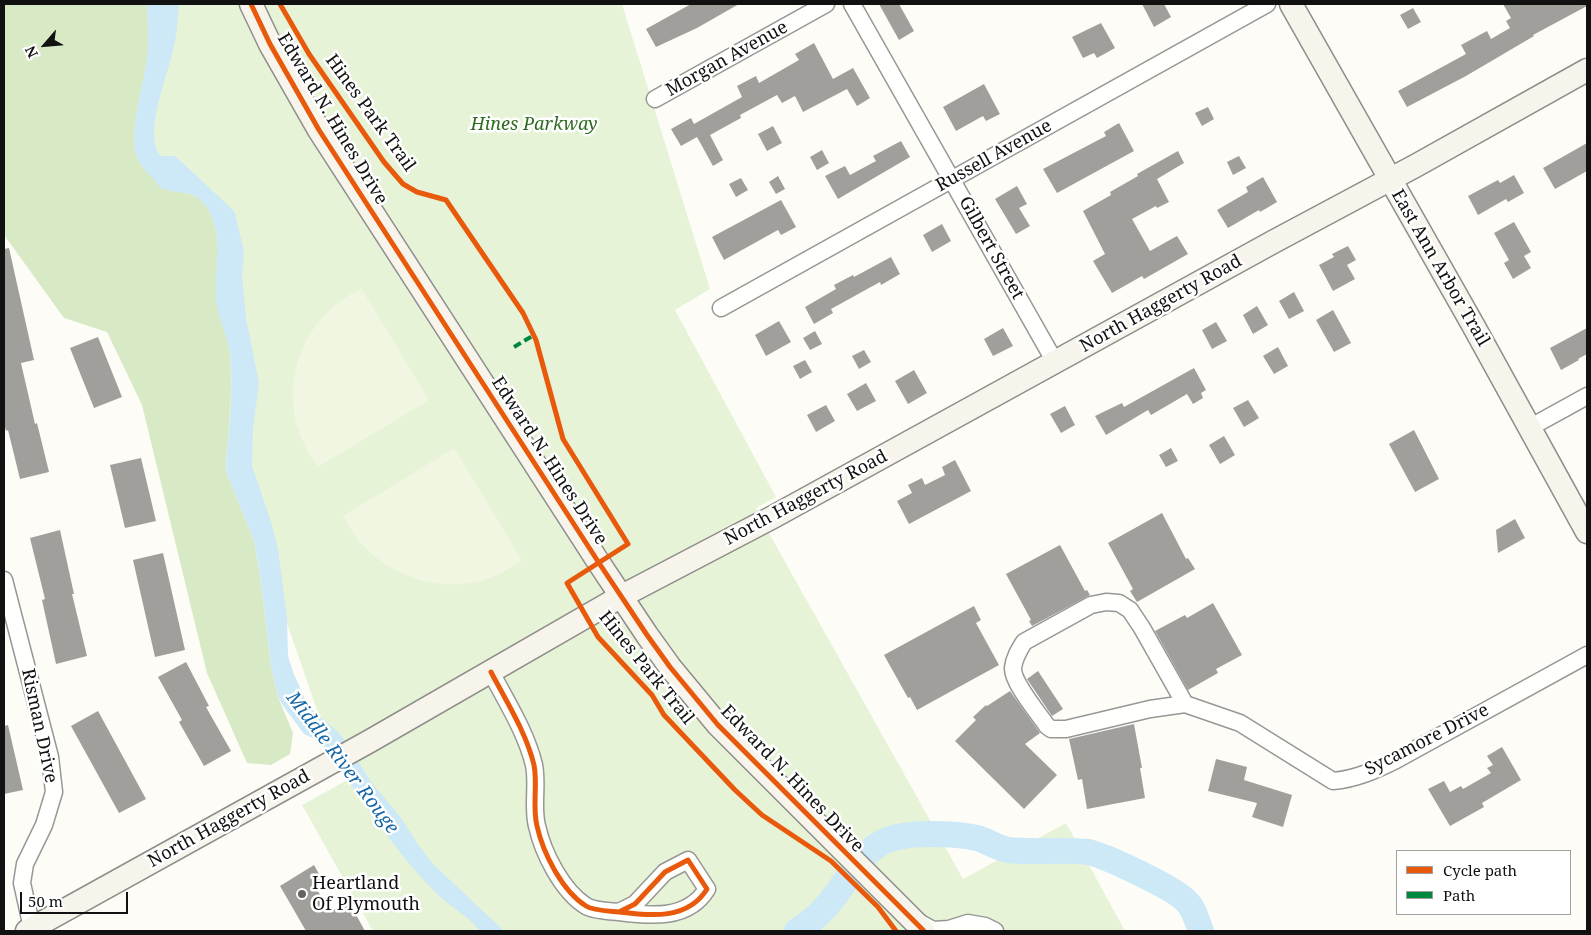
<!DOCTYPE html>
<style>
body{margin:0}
#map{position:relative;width:1591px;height:935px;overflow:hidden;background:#fdfcf7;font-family:"Noto Serif",serif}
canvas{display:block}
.frame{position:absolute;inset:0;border:5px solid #111;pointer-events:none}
.legend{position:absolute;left:1396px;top:850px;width:175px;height:65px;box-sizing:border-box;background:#fff;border:1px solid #a0a0a0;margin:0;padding:6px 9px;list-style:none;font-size:15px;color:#111}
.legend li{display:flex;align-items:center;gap:10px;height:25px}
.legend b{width:25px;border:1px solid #a0a0a0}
.north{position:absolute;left:20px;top:20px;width:50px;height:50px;-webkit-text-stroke:4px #fff;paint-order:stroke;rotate:243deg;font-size:14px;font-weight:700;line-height:20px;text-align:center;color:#111}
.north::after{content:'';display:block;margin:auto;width:18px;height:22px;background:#111;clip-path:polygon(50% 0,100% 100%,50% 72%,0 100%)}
.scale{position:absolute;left:20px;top:892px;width:108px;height:22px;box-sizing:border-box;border:2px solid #111;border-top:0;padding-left:6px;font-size:15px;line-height:18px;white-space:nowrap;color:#111;-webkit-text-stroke:4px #fff;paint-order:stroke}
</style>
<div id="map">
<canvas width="1591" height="935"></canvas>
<div class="frame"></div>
<ul class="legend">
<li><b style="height:6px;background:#e8590c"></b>Cycle path</li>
<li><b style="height:6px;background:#00873e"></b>Path</li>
</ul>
<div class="north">N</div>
<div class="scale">50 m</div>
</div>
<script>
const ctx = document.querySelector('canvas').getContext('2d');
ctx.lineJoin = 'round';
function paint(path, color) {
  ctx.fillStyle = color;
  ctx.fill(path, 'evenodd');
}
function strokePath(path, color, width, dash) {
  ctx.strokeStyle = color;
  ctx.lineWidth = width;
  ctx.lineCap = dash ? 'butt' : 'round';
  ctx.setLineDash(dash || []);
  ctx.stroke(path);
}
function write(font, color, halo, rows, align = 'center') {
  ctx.font = font + ' "Noto Serif",serif';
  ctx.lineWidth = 5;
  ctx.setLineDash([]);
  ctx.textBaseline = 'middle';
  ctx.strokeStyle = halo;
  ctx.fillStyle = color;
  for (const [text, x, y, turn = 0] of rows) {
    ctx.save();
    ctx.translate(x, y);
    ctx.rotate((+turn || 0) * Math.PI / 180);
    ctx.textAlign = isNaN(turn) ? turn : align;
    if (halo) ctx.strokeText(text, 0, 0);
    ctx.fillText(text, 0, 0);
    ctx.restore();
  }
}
const green = new Path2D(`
 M69,4H622L710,289L675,310L776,497L756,508L770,535L963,879L1066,823L1125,931H373L302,805L349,779L327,739L176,302Z`);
const forest = new Path2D(`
 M4,4H147C147,19 149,35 148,50C146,79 128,128 136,154C140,168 153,177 161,188C195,194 208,195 216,231L230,357L231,390L226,465L227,474L254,540L261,581L271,666L278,697L293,733L290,754L271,765L247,763L207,673L142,405L107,332L64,318L4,235Z`);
const pitch = new Path2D(`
 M361,288L429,400L318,467C313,460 308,452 304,444C284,404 292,351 322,318C333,305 346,297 361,288Z
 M454,448L522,560C515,564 507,570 499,574C450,597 391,580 357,539C352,532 348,524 343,516Z`);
const water = new Path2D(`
 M147,4H179C178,19 177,35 173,50C168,75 142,136 161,156H175L231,208L235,213L244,252L242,276L246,318L259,383L253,429L252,466L272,525L278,549L287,618L288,656L293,672L308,706L339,733L346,742L371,782L401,818L419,846L433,864L504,931H480C468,915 448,906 434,891C393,849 362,800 328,752L319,741L304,734L284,707L278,697L271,666L261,581L254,540L227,474L226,465C229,430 234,389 230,354C228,336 217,316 216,299C214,268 225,233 206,206C193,187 178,196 161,188C153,177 140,168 136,154C128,128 146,79 148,50C149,35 147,19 147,4Z`);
const river = new Path2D(`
 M797,931C811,922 823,912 833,898C850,877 862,849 890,839C911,832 955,833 977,838C988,841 997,848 1008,850C1035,853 1062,849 1088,852C1104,855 1176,889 1186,901C1194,908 1197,921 1201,931`);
const building = new Path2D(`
 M691,4H739L697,28L656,47L646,29Z
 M879,4H899L914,31L899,40Z
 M1142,4H1164L1171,17L1154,27Z
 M1503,4H1587V6L1533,35L1534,36L1466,76L1407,107L1398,91L1466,54L1461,45L1487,31L1491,39L1510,28L1506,21L1511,18Z
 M1413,8L1421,22L1408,29L1400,15Z
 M1101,23L1115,48L1097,58L1094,53L1083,58L1072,37Z
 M814,43L833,79L853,68L870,98L857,106L847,89L803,112L795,96L782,103L777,95L740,115L741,118L710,135L723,160L713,166L697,137L681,146L671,129L691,118L694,124L742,97L737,86L756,76L759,83L799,60L795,54Z
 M984,84L1000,114L986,121L983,116L956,131L943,107Z
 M1208,107L1214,119L1202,126L1195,113Z
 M1119,123L1134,151L1057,193L1043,169L1106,136L1104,132Z
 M773,126L782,143L767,151L758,134Z
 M901,141L910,157L838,199L825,176L845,166L850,175L876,161L873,156Z
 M1587,143V171L1555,189L1543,168Z
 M822,150L829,163L817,170L810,157Z
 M1178,151L1184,163L1157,179L1169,202L1157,208L1156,206L1132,219L1150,251L1177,236L1188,254L1144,279L1142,276L1112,293L1093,261L1105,254L1083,211L1111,195L1110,192L1138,176L1137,174Z
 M1239,156L1246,168L1233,175L1227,162Z
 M1514,175L1524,193L1508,202L1506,199L1478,215L1468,196L1498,180L1500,183Z
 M778,176L785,189L776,194L769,182Z
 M1263,177L1277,202L1260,212L1259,210L1228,228L1217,210L1248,192L1246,187Z
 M741,178L748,190L736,197L729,184Z
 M1017,186L1027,204L1019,208L1030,226L1016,234L995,199Z
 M781,200L796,227L781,235L778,230L724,260L712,237Z
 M1514,222L1531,252L1524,256L1531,268L1513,279L1504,263L1509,260L1494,233Z
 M942,224L951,241L932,252L923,235Z
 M1348,246L1356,260L1347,265L1355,279L1333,291L1319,265L1334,257L1332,254Z
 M9,248L34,360L21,363L35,424L37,423L49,472L20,479L8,430L6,431L4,423V249Z
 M891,257L900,274L881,285L880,282L831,309L833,313L814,324L805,307L836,289L834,285L853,275L854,277Z
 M1294,292L1304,311L1289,319L1279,301Z
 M1257,306L1268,325L1253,334L1243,315Z
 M1333,310L1351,343L1334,352L1316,320Z
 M779,321L791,342L766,356L755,335Z
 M1216,322L1227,341L1212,349L1202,330Z
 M1003,328L1013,346L993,356L984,339Z
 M1587,328V354L1578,359L1579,360L1561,370L1550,348Z
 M815,331L822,344L810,350L803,338Z
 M98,337L122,397L94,408L70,348Z
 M1278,347L1288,366L1274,374L1263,356Z
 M864,350L871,362L859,369L852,356Z
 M805,360L812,372L800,379L793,366Z
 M1194,368L1206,390L1201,393L1203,398L1193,404L1187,394L1151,415L1148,410L1106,435L1095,416L1122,403L1124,407Z
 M914,370L927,393L908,404L895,381Z
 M866,383L876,401L857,411L847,394Z
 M1248,400L1259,418L1244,427L1233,408Z
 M826,405L835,421L816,432L807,415Z
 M1065,406L1075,425L1061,433L1050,414Z
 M1414,430L1439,479L1415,492L1389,444Z
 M1224,436L1235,455L1220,464L1209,445Z
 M1171,448L1178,461L1166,467L1159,455Z
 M141,458L156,521L125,528L110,465Z
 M955,460L971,491L909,524L897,501L912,493L908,485L922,478L925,485L945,475L942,467Z
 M1162,513L1186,559L1188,558L1195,569L1137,602L1130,591L1133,589L1108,543Z
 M1515,519L1525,538L1498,553L1496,530Z
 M60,530L74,594H72L87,656L56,664L42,600L45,599L30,538Z
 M1060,545L1085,591L1087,590L1090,595L1032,626L1029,621L1031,620L1006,574Z
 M163,553L185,650L155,657L133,560Z
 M1213,603L1242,655L1216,669L1218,673L1188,690L1155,631L1185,615L1187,618Z
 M974,606L981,620L976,623L999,665L917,710L910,697L908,698L884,655Z
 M186,662L209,706L206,707L231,751L204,766L179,722L182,720L158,677Z
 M1038,671L1063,709L1052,716L1027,679Z
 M1010,691L1040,733L1025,744L1057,775L1024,809L955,741L976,720L973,717L986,705L987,706Z
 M98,711L146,799L119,813L71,726Z
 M1134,724L1142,768H1140L1145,798L1087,809L1082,779L1078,780L1069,739Z
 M8,725L23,790L4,794V726Z
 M1502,747L1521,780L1482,803L1484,807L1450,826L1428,789L1444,781L1450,792L1461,786L1463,789L1491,773L1487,768L1493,765L1487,756Z
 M1216,759L1247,767L1244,780L1292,795L1283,827L1252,817L1257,803L1208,791Z
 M314,865L323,881L315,886L330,912L349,902L365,931H306L280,886Z`);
const street = new Path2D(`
 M852,4L1055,362
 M655,99L826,4
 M721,308L1267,4
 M1529,428L1587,396
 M4,580L50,757L54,792L44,825L25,864L22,883L32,928
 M491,672C506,701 526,732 534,765C538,785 532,807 537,826C543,853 562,891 586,906C594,911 610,911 619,912
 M1185,704L1142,628L1130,610L1119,603L1106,602L1091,605L1024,642C1019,650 1014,658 1013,668C1012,682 1039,714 1047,726L1051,729H1066L1150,709L1185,704L1240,723L1333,781C1356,779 1376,770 1396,760L1587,655
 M688,860L707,889C688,920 651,916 619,912L635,904L665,872Z
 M915,920L933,930L949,929L968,923L985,926L995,931`);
const secondary = new Path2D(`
 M251,4L270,44L319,130L599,563L647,635L670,667L718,725L924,931
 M1291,4L1473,325L1587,532
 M27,931L370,741L620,597L773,517L1273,242L1417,165L1587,70`);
const quiet = new Path2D(`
 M514,347L534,335`);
const cycleway = new Path2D(`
 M251,4L270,44L319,130L599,563L647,635L670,667L718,725L924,931
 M280,4L309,54L384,162L403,184L417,192L446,200L523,313L536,340L563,439L628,544L567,583L598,637L652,695L664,715L735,790L762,815L831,861L878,907L896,931
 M491,672C506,701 526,732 534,765C538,785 532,807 537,826C543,853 562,891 586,906C594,911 610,911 619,912
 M688,860L707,889C688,920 651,916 619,912L635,904L665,872Z`);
const markers = [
 [302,894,5,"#646362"]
];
const streetNames = [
 ["Morgan Avenue",727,59,-29],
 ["Hines Park Trail",370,113,54],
 ["Edward N. Hines Drive",332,119,59],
 ["Russell Avenue",994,156,-29],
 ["Gilbert Street",991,248,61],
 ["East Ann Arbor Trail",1440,268,60],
 ["North Haggerty Road",1161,304,-29],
 ["Edward N. Hines Drive",549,461,57],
 ["North Haggerty Road",806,498,-28],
 ["Hines Park Trail",646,668,51],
 ["Risman Drive",39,726,78],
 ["Sycamore Drive",1427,740,-27],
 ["Edward N. Hines Drive",792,779,46],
 ["North Haggerty Road",229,819,-29]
];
const parkNames = [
 ["Hines Parkway",534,125]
];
const poiNames = [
 ["Heartland",312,884],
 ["Of Plymouth",312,905]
];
const waterNames = [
 ["Middle River Rouge",342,763,53]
];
paint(green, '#e7f3d7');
paint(forest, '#d8eac5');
paint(pitch, '#f0f6e1');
paint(water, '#cde8f7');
strokePath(river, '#cde8f7', 26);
paint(building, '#a19f9c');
strokePath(street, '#979795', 19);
strokePath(secondary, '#8e8d8b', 25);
strokePath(street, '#fffffe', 16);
strokePath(secondary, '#f6f4eb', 22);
strokePath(quiet, '#00873e', 4, [8, 4]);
strokePath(cycleway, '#e8590c', 5);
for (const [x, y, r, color] of markers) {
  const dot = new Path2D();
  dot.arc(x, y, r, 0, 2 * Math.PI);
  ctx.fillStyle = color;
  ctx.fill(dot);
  strokePath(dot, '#fff', 2);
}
write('18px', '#111', '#fff', streetNames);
write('italic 18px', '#2f6b1f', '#fff', parkNames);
write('18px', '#111', '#fff', poiNames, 'left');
write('italic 19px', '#1768a6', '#fff', waterNames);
</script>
